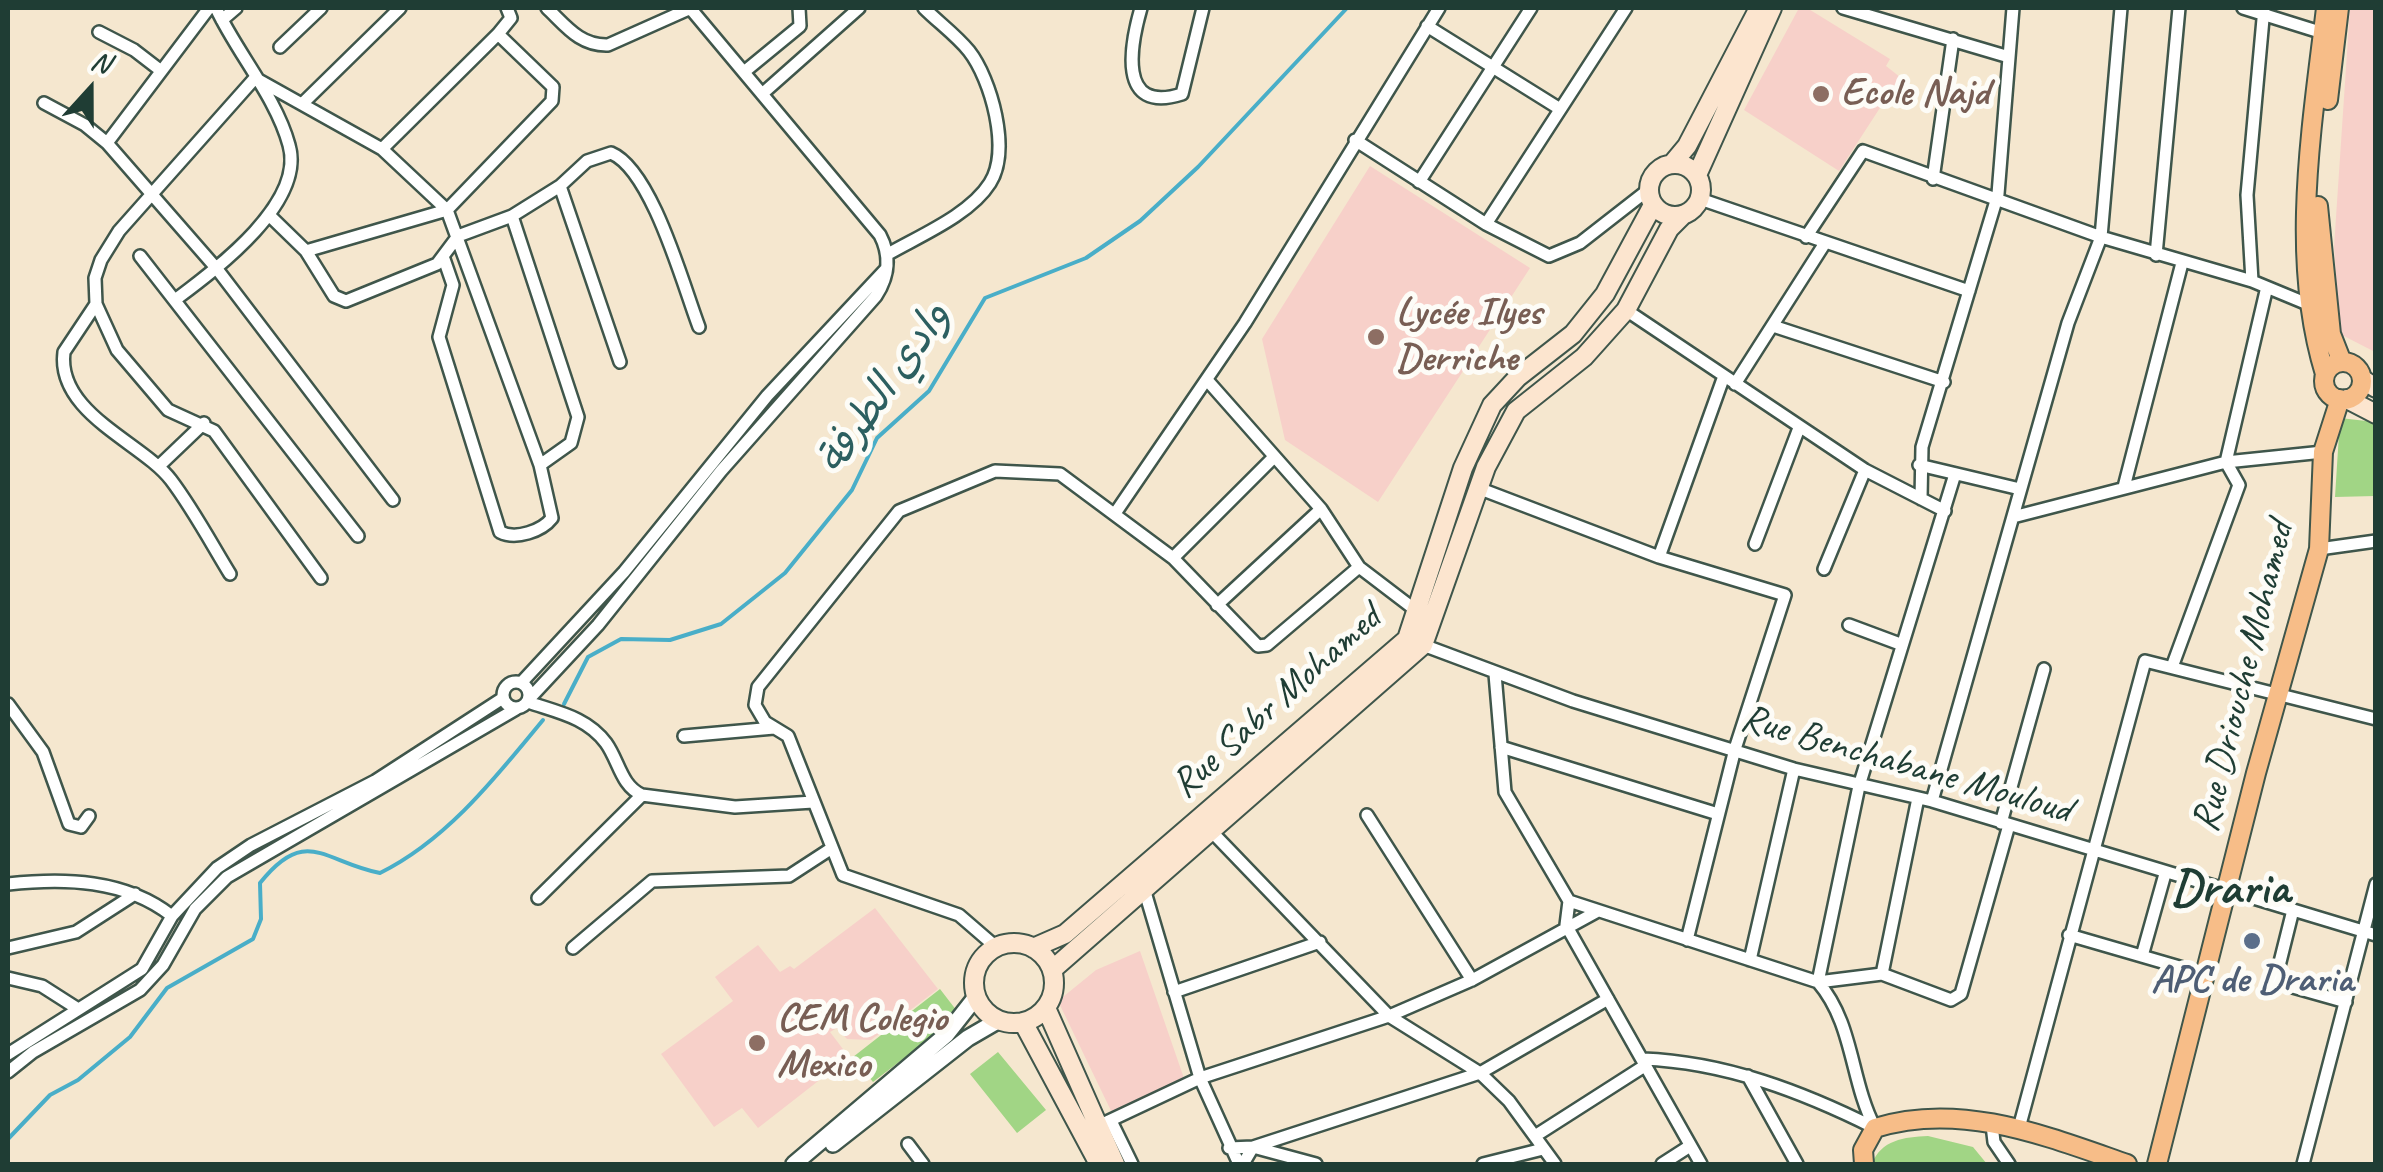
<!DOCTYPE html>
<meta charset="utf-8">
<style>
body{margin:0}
#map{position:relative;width:2383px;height:1172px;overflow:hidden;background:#f5e7cf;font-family:Caveat,sans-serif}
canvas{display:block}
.frame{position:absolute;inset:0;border:10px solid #1f3d34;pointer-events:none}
.north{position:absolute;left:40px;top:40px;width:100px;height:100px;-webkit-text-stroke:8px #fdfcf7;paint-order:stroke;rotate:21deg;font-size:28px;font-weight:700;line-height:40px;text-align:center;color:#1f3d34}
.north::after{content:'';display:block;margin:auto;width:35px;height:45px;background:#1f3d34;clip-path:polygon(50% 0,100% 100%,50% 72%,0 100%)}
</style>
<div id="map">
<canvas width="2383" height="1172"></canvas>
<div class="frame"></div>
<div class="north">N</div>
</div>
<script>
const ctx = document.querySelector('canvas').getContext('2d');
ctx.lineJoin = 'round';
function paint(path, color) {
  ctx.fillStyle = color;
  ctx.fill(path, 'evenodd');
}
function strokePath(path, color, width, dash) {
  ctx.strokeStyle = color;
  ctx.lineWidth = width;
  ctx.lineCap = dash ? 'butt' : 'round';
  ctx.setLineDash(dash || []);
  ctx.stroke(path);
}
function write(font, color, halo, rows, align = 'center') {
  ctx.font = font + ' Caveat,"Playpen Sans Arabic",sans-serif';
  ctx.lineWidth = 10;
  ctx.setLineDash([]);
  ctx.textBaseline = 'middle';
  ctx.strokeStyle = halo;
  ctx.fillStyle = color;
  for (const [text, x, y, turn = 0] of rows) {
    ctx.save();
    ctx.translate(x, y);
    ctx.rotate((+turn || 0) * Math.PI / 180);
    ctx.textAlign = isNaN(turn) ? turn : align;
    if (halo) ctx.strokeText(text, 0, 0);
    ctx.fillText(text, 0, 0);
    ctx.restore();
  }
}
const built = new Path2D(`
 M1799,8H1807L1890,59L1886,66L1900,77L1839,171L1744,110Z
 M2350,8H2375V352L2340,334L2334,247Z
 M1370,166L1530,268L1378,502L1285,440L1262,339Z
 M875,908L938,989L871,1040L847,1039L837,1028L830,1032L849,1057L758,1128L742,1108L714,1127L661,1054L733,1001L715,977L758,945L780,972L790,966L794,969Z
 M1140,951L1187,1087L1115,1119L1058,1001L1096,970Z`);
const green = new Path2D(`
 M2340,418L2375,422V496L2335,497Z
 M940,989L960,1015L873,1082L853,1057Z
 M998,1052L1046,1110L1017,1133L970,1074Z
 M1928,1136L1973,1147L1987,1164H1872C1881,1140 1904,1137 1928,1136Z`);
const stream = new Path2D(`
 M564,704L588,657L621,639L670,640L721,624L785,573L852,490L877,438L929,391L985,298L1086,258L1140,221L1198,167L1347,8
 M8,1139L50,1095L78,1080L130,1037L167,988L253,939L261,919L260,883C306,825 324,862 380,873C447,840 496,777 543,720`);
const minor = new Path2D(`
 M209,8L107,143L217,269L393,500
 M547,8C566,26 580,46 608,45L691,8
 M1141,8C1131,43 1116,115 1182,94L1203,8
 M1843,8L2009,57
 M2243,8L2323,33
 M222,20L236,8
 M1427,26L1560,109
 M99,32L134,50L160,70
 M280,47L321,8
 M744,72L800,26L799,8
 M762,94L859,8
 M44,103L85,125L107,143
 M302,104L400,8
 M1355,140L1486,224L1549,256L1580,243L1648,190
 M382,149L498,34L511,18L507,8
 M1933,179L1953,39
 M1419,182L1531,8
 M560,186L620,362
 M1700,199L1969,291
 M270,216L306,251L334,296L346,301L437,264L458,236L512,216L560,186L587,161L611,153C652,170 683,285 699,327
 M512,216L578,417L571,443L540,465
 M1486,224L1626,8
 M1806,237L1863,151L2101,237L2252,281L2310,305
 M306,251L447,210L552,101L553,87L498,34
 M888,254C919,236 970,215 990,183C1011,150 991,79 969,51C956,35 938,22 924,8
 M2156,255L2179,8
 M140,256L358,536
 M2252,281L2247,195L2264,8
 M175,300C215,270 306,203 289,145C276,97 237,53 216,8
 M96,304L64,352C56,413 143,443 171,480C193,509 211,543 230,574
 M1626,310L1865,470L1945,511
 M1773,326L1944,382
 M1207,380L1321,509L1359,567L1418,612
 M1735,384L1825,243
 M1919,465L2020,489
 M159,466L204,423
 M2124,487L2182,263
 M1478,488L1659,557L1785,595L1735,749L1687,940
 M1921,499L1922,447L1998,194L2013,8
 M1116,512L1245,323L1439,8
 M2013,517L2226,462L2323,452
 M1755,544L1799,428
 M2319,549L2376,541
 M1659,557L1724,376
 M1173,558L1273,458
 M1824,569L1865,470
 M321,578L214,431L168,410L117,350L96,304L95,278L101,260L119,231L255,78L382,149L447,210L540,465L552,518C542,531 516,540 500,532L439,337L453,285L444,259
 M1217,605L1321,509
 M1849,625L1900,644
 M1423,645L1573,701L1794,769L1932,801L2376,935
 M2172,667L2239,485L2226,462L2266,291
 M1495,674L1505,792L1569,901L1566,925L1701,1164
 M503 695a13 13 0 1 1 26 0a13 13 0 1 1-26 0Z
 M521,683L624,572L767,396L886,269
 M530,698L598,625L721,471L876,296C889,276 891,256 880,235L690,8
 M528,702C557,712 587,717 606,743C619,761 621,786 642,795L735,807L813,802
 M8,704L43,752L69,824L81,827L89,816
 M684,736L774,728
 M1501,747L1718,814
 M1932,801L2068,323L2101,237L2121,8
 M1367,815L1472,980
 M2001,823L2044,669
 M1213,833L1389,1016L1480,1073L1509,1101L1555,1164
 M8,884C64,878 125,879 172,916
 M1145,892L1200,1078L1239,1164
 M538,898L642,795
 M1569,901L1818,982L1882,974L1951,1000L1961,994L2009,825
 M2293,910L2275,982L2346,1002
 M2069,935L2207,975
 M996,947L959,915L843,875L788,736L765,722L755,705L758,687L899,511L995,471L1060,474L1173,558L1258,646L1267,645L1359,567
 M8,948L76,932L135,894
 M573,948L652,881L789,876L832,848
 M2142,956L2165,874
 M1750,960L1794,769
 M1882,974L1918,798
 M8,978L42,986L78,1009
 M1174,992L1320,942
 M8,1054L142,969L172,916L217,868L251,845L375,781L503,698
 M1643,1059C1725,1062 1803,1092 1875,1128
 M8,1072L33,1052L140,990L163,965L195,909L227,877L516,709
 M1748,1076L1797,1164
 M1111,1121L1132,1164
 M1992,1125L1994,1142L2009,1164
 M1096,1127L1200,1078L1389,1016L1472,980L1598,911
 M1875,1128C1850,1080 1854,1024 1818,982L1859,786L1955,474
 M2019,1128L2145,661L2376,719
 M1535,1136L1646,1065
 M908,1144L923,1164
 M1229,1148L1253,1147L1316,1164
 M1243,1164L1253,1147L1480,1073L1608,999
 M1483,1164L1543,1149
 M1662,1164L1690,1146
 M2303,1164L2376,884`);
const tertiary = new Path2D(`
 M833,1144L968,1038L999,1020
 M794,1164L946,1035L976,997`);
const secondary = new Path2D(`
 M1649 190a26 26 0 1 1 52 0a26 26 0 1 1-52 0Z
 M1672,164L1687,146L1759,8
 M1697,175L1772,8
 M2362,379L2376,388
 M2347,399L2376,414
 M974 983a40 40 0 1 1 80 0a40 40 0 1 1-80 0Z
 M1033,948L1065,934L1407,639L1463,468L1492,405L1518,377L1573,334L1605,294L1653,205
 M1052,970L1423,645L1486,467L1516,411L1584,357L1626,310L1669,229L1682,216
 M1046,1008L1115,1164
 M1023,1022L1099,1164`);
const primary = new Path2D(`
 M2328,100L2339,8
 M2318,206L2331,334L2342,362
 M2324 381a19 19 0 1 1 38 0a19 19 0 1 1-38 0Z
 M2325,374C2289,258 2312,126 2326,8
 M1864,1164L1863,1150L1875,1128C1960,1101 2046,1136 2127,1164
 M2157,1164L2256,773L2319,549L2323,452L2340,399`);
const markers = [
 [1821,94,10,"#8d6e63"],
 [1376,337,10,"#8d6e63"],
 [2252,941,10,"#5c6f8a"],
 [757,1043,10,"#8d6e63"]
];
const educationNames = [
 ["Ecole Najd",1841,94],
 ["Lycée Ilyes",1396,314],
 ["Derriche",1396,360],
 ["CEM Colegio",777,1020],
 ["Mexico",777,1066]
];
const streetNames = [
 ["Rue Driouche Mohamed",2244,677,-76],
 ["Rue Sabr Mohamed",1277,702,-42],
 ["Rue Benchabane Mouloud",1906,765,16]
];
const serviceNames = [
 ["APC de Draria",2252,981]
];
const waterNames = [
 ["وادي الطرفة",885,389,-55]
];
const districtNames = [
 ["Draria",2230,890]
];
paint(built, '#f7d0c9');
paint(green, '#a1d585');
strokePath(stream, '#49aec8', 4);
strokePath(minor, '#3f564b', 16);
strokePath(tertiary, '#3f564b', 20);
strokePath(secondary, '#3f564b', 22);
strokePath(primary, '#3f564b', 22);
strokePath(minor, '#fff', 11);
strokePath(tertiary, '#fff', 15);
strokePath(secondary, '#fce5cf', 18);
strokePath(primary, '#f7bd88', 18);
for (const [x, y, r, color] of markers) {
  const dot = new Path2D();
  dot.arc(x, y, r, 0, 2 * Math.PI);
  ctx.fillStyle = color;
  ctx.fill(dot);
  strokePath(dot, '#fdfcf7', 4);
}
write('bold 40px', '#785e54', '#fdfcf7', educationNames, 'left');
write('40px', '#1f3d34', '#fdfcf7', streetNames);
write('bold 40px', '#4e5e75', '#fdfcf7', serviceNames);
write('italic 42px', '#2c5f60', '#fdfcf7', waterNames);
write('bold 50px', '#1f3d34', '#fdfcf7', districtNames);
</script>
